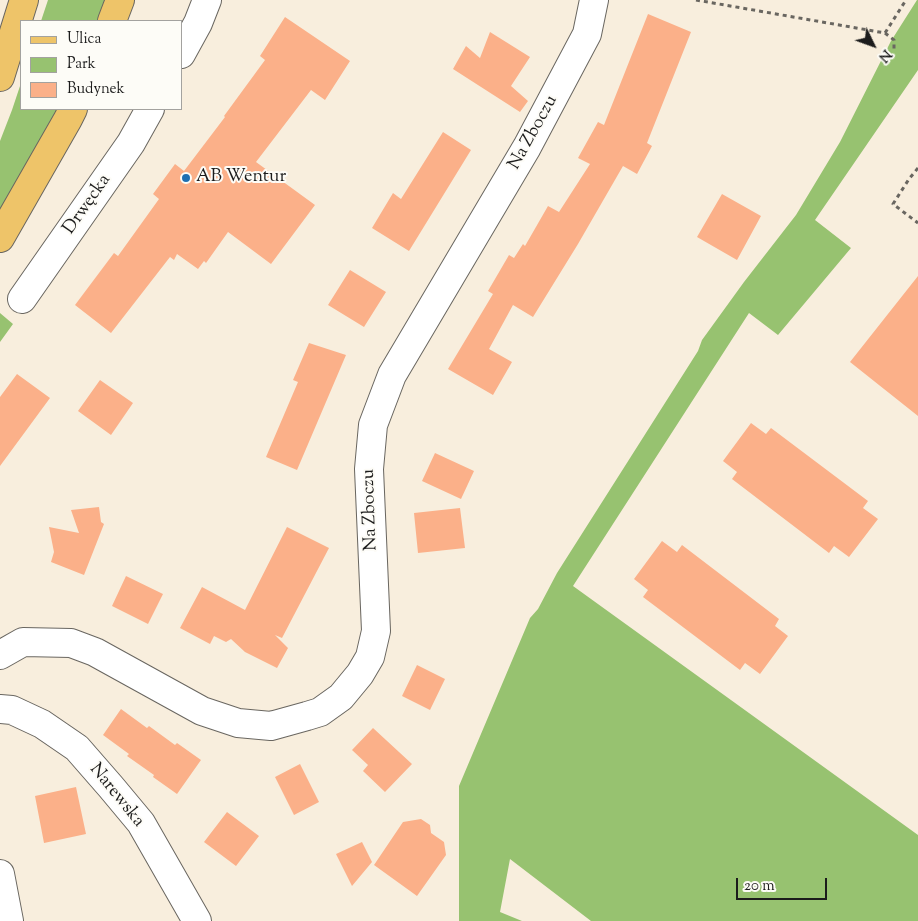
<!DOCTYPE html>
<meta charset="utf-8">
<style>
body{margin:0}
#map{position:relative;width:918px;height:921px;overflow:hidden;background:#f8eedd;font-family:"Sorts Mill Goudy",serif}
canvas{display:block}
.legend{position:absolute;left:20px;top:20px;width:162px;height:90px;box-sizing:border-box;background:#fdfcf7;border:1px solid #a3a29f;margin:0;padding:6px 9px;list-style:none;font-size:15px;color:#1c1c1c}
.legend li{display:flex;align-items:center;gap:10px;height:25px}
.legend b{width:25px;border:1px solid #a3a29f}
.north{position:absolute;left:848px;top:20px;width:50px;height:50px;-webkit-text-stroke:4px #fdfcf7;paint-order:stroke;rotate:132deg;font-size:14px;font-weight:700;line-height:20px;text-align:center;color:#1c1c1c}
.north::after{content:'';display:block;margin:auto;width:18px;height:22px;background:#1c1c1c;clip-path:polygon(50% 0,100% 100%,50% 72%,0 100%)}
.scale{position:absolute;left:736px;top:878px;width:91px;height:22px;box-sizing:border-box;border:2px solid #1c1c1c;border-top:0;padding-left:6px;font-size:15px;line-height:18px;white-space:nowrap;color:#1c1c1c;-webkit-text-stroke:4px #fdfcf7;paint-order:stroke}
</style>
<div id="map">
<canvas width="918" height="921"></canvas>
<ul class="legend">
<li><b style="height:6px;background:#eec469"></b>Ulica</li>
<li><b style="height:14px;background:#97c270"></b>Park</li>
<li><b style="height:14px;background:#fbb089"></b>Budynek</li>
</ul>
<div class="north">N</div>
<div class="scale">20 m</div>
</div>
<script>
const ctx = document.querySelector('canvas').getContext('2d');
ctx.lineJoin = 'round';
function paint(path, color) {
  ctx.fillStyle = color;
  ctx.fill(path, 'evenodd');
}
function strokePath(path, color, width, dash) {
  ctx.strokeStyle = color;
  ctx.lineWidth = width;
  ctx.lineCap = dash ? 'butt' : 'round';
  ctx.setLineDash(dash || []);
  ctx.stroke(path);
}
function write(font, color, halo, rows, align = 'center') {
  ctx.font = font + ' "Sorts Mill Goudy",serif';
  ctx.lineWidth = 4;
  ctx.setLineDash([]);
  ctx.textBaseline = 'middle';
  ctx.strokeStyle = halo;
  ctx.fillStyle = color;
  for (const [text, x, y, turn = 0] of rows) {
    ctx.save();
    ctx.translate(x, y);
    ctx.rotate((+turn || 0) * Math.PI / 180);
    ctx.textAlign = isNaN(turn) ? turn : align;
    if (halo) ctx.strokeText(text, 0, 0);
    ctx.fillText(text, 0, 0);
    ctx.restore();
  }
}
const green = new Path2D(`
 M48,0H109L101,21H41Z
 M917,0H918V70L815,220L851,248L778,335L749,313L573,586L918,835V921H591L510,859L500,912L522,921H459V786L530,618L538,609L557,573L698,351L702,340L744,282L796,215L840,142L891,41Z
 M21,83V109H61L0,218V141L12,110Z
 M0,313L13,324L0,342Z`);
const building = new Path2D(`
 M648,14L691,32L647,143L652,146L637,174L623,166L578,244L533,317L513,305L489,349L512,362L493,395L448,369L493,294L488,291L509,255L514,258L523,244L525,246L548,206L559,212L590,164L578,158L598,122L604,125Z
 M285,17L350,61L325,100L311,90L256,162L315,205L271,264L228,232L206,263L204,261L198,269L177,254L174,260L170,257L111,333L75,305L114,253L118,256L159,199L153,194L175,164L184,171L225,117L224,116L265,60L260,56Z
 M490,32L530,57L511,86L528,101L520,112L453,69L466,46L480,58Z
 M443,132L471,150L409,251L372,228L393,193L401,199Z
 M722,194L761,216L737,260L697,237Z
 M350,270L386,292L364,327L328,305Z
 M918,276V416L850,362Z
 M309,343L346,355L297,470L266,457L298,382L293,380Z
 M17,374L50,398L0,466V397Z
 M100,380L133,403L111,435L78,411Z
 M751,423L766,434L771,428L868,501L863,508L878,519L849,557L834,546L829,553L732,479L737,472L723,461Z
 M435,453L474,471L461,499L422,481Z
 M99,507L101,522L104,524L84,575L51,562L54,552L49,527L79,533L71,510Z
 M460,508L465,548L418,553L414,513Z
 M287,527L329,548L282,638L275,635L288,648L277,668L245,652L231,639L226,642L214,636L210,644L180,628L202,587L245,610Z
 M662,541L677,552L682,545L779,619L775,626L788,636L760,674L745,663L740,670L643,597L648,590L634,579Z
 M126,576L163,594L148,624L112,606Z
 M417,665L445,679L430,710L402,696Z
 M121,709L147,728L149,726L175,745L177,743L201,760L177,794L153,777L154,775L127,756L129,754L103,735Z
 M373,728L412,764L385,792L363,771L368,765L352,750Z
 M300,764L319,802L294,815L275,777Z
 M76,787L86,834L44,843L35,796Z
 M227,812L259,836L236,866L204,842Z
 M421,819L430,825L431,833L444,842L446,855L417,896L374,865L403,822Z
 M362,842L372,862L352,886L336,854Z`);
const path = new Path2D(`
 M696,0L885,33L906,0
 M885,33L894,40V52
 M918,168L909,179L893,204L918,223`);
const minor = new Path2D(`
 M181,54L198,23L207,0
 M22,299L131,143L150,109
 M0,655L23,642L71,643L95,652L202,711L238,723L271,726L307,716L320,712L341,697L360,674L370,657L376,631L369,469L373,425L392,375L527,147L587,34L594,0
 M0,709L12,710L42,724L77,748L111,787L141,823L197,921
 M0,874L9,921`);
const primary = new Path2D(`
 M112,21L120,0
 M0,77L24,0
 M0,238L68,119L73,109`);
const markers = [
 [186,178,5,"#1f6fb2"]
];
const streetNames = [
 ["Na Zboczu",534,133,-61],
 ["Drwęcka",88,205,-55],
 ["Na Zboczu",371,510,-92],
 ["Narewska",116,796,51]
];
const poiNames = [
 ["AB Wentur",196,178]
];
paint(green, '#97c270');
paint(building, '#fbb089');
strokePath(minor, '#696660', 30);
strokePath(primary, '#696660', 30);
strokePath(path, '#696660', 3, [4, 4]);
strokePath(minor, '#fff', 28);
strokePath(primary, '#eec469', 28);
for (const [x, y, r, color] of markers) {
  const dot = new Path2D();
  dot.arc(x, y, r, 0, 2 * Math.PI);
  ctx.fillStyle = color;
  ctx.fill(dot);
  strokePath(dot, '#fdfcf7', 2);
}
write('18px', '#1c1c1c', '#fdfcf7', streetNames);
write('18px', '#1c1c1c', '#fdfcf7', poiNames, 'left');
</script>
